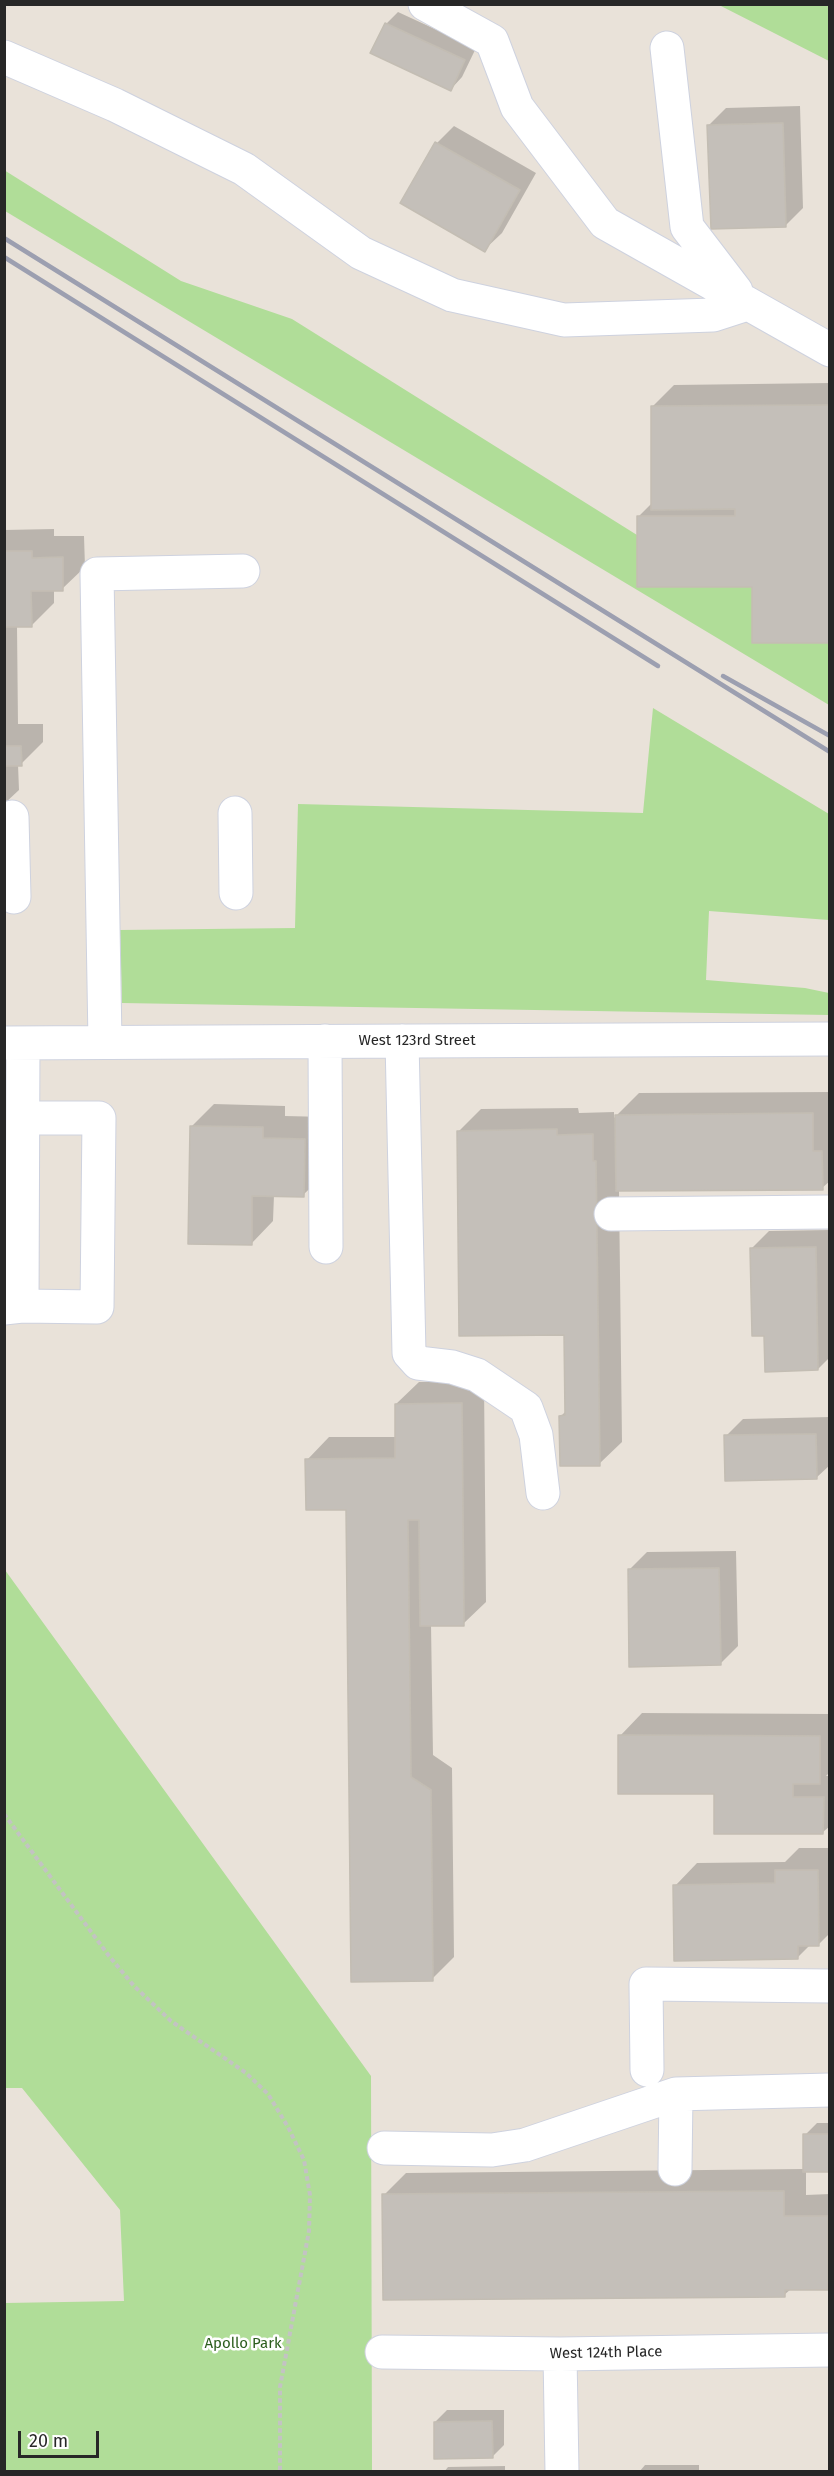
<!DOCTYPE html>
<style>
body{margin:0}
#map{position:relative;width:834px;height:2476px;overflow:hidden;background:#e9e2d9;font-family:"Fira Sans",sans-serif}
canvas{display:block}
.frame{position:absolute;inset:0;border:6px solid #272727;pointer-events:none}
.scale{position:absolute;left:18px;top:2431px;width:81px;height:27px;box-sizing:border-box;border:3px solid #272727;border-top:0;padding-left:8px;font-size:18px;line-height:21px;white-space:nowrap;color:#272727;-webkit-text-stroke:4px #fff;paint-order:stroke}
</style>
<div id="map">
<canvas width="834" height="2476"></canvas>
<div class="frame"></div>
<div class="scale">20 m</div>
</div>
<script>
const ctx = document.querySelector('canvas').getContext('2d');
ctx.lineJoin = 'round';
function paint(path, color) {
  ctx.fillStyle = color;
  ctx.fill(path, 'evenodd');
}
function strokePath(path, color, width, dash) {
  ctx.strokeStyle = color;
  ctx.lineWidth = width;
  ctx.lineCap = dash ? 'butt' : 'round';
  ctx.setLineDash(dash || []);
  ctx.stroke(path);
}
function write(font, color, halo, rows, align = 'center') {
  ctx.font = font + ' "Fira Sans",sans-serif';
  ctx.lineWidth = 5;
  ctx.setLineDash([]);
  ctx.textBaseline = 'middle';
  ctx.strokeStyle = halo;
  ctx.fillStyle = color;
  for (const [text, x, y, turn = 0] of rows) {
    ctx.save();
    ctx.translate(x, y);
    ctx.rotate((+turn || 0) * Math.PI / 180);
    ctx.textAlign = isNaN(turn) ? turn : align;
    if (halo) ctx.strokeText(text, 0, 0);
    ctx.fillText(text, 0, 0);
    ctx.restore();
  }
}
const green = new Path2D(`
 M719,5H829V61Z
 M4,170L181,281L292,319L637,535V587H752V643H829V705L5,211Z
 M653,708L829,814V920L709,911L706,980L805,988L829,993V1015L122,1003L120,930L295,928L298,804L643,813Z
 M5,1570L371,2076L372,2471H5V2303L124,2301L120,2210L22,2088H5Z`);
const shadow = new Path2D(`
 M398,12L476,48L462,77L451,89L386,24Z
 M800,106L803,208L786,225L709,125L726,108Z
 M454,126L536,173L502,233L484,250L437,143Z
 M830,383V641L753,585L638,517L653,502L652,407L674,385Z
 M54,529V536H84L85,567L62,589H54V603L32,625L17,626L18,724H43V742L21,764H18L19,790L4,804V530Z
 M4,1086H9L20,1259L4,1274Z
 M830,1092V1181L822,1188L619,1190L622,1442L599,1464L561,1416L566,1411L565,1333L459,1131L481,1109L578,1108L579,1113L614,1112V1118L639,1093Z
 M214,1104L285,1106V1116L327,1117L326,1173L303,1195H274L273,1221L251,1244L192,1126Z
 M830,1230V1357L818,1369L765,1334L751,1249L769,1231Z
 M484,1381L486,1602L463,1624H431L433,1755L452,1768L454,1957L432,1979L348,1509L307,1460L329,1437H397L396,1404L419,1382Z
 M830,1417V1465L816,1478L726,1436L743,1419Z
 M736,1551L738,1646L720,1664L629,1570L647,1552Z
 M642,1713L830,1714V1772L826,1776H830V1826L823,1832L715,1793L620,1736Z
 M799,1848H830V1933L819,1944H811L797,1958L675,1886L697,1863L785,1862Z
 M817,2123H830V2170H806V2195L830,2194L828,2288L791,2289L784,2295L384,2195L406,2173L805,2169V2135Z
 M447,2410H504V2445L492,2457L435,2422Z
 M645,2465H699V2472H639Z
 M505,2466V2472H444L448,2467Z`);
const building = new Path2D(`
 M385,23L465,60L451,91L370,53Z
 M783,123L786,227L711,229L707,125Z
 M435,142L520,190L485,252L400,203Z
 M830,405V643H752V587H637V516H735V509L651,510V406Z
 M4,551H32V558L63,557V591H31L32,627H4Z
 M4,746H21L22,766H4Z
 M813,1113V1151H822L823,1190L616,1191L615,1115Z
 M190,1126L263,1127V1138L305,1139L304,1197L252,1196V1245L188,1244Z
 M557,1129V1135L593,1134V1161H596L600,1466H560L559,1416L565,1415L564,1335L459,1336L457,1131Z
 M816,1247L818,1370L765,1372L764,1336H752L750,1248Z
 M462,1403L464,1626H420L419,1520H408L411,1777L431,1790L433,1981L351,1982L346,1510H306L305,1459L395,1458V1404Z
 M816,1434L817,1479L725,1481L724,1435Z
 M719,1568L721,1665L629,1667L628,1569Z
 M618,1735L820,1736V1784H793V1797H824L823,1834H714V1794H618Z
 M775,1870H818L819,1946H798V1959L674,1961L673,1885L775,1883Z
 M803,2134H830V2172H803Z
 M784,2191V2216H828V2290H785V2297L383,2300L382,2194Z
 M492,2421L493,2458L434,2459V2422Z`);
const path = new Path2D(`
 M4,1814L109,1956L134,1986L171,2021L246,2073L268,2094L288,2127L304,2160L310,2195L309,2231L280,2387V2472`);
const minor = new Path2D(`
 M425,4L492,41L517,107L605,223L830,350
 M667,48L687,227L736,291
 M4,57L115,105L244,169L361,253L452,295L564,320L713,315L747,304
 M235,813L236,893
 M12,817L14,897
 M325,1041L326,1247
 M402,1041L409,1353L418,1363L452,1367L477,1375L526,1408L536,1435L543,1493
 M105,1042L97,574L243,571
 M4,1043L830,1039
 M611,1214L830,1212
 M22,1306L97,1307L99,1118H23
 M4,1308L22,1306L23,1043
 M647,2070L646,1984L830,1986
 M384,2148L492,2150L525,2145L676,2094L830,2090
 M675,2169L676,2094
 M382,2352L560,2354L830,2350
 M560,2354L562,2472`);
const rail = new Path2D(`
 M4,238L830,752
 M4,257L658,666
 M723,676L830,736`);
const streetNames = [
 ["West 123rd Street",417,1041],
 ["West 124th Place",606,2353,-1]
];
const parkNames = [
 ["Apollo Park",243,2344]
];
paint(green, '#b0dd98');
paint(shadow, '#0003');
paint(building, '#c4bfb9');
strokePath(building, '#c3bdb3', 1.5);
strokePath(minor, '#ced2df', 35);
strokePath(path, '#c3c3c3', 4, [4.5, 3]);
strokePath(minor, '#fff', 33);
strokePath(rail, '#9c9fb0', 4.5);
write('15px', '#272727', '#fff', streetNames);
write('15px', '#2b5d1d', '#fff', parkNames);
</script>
